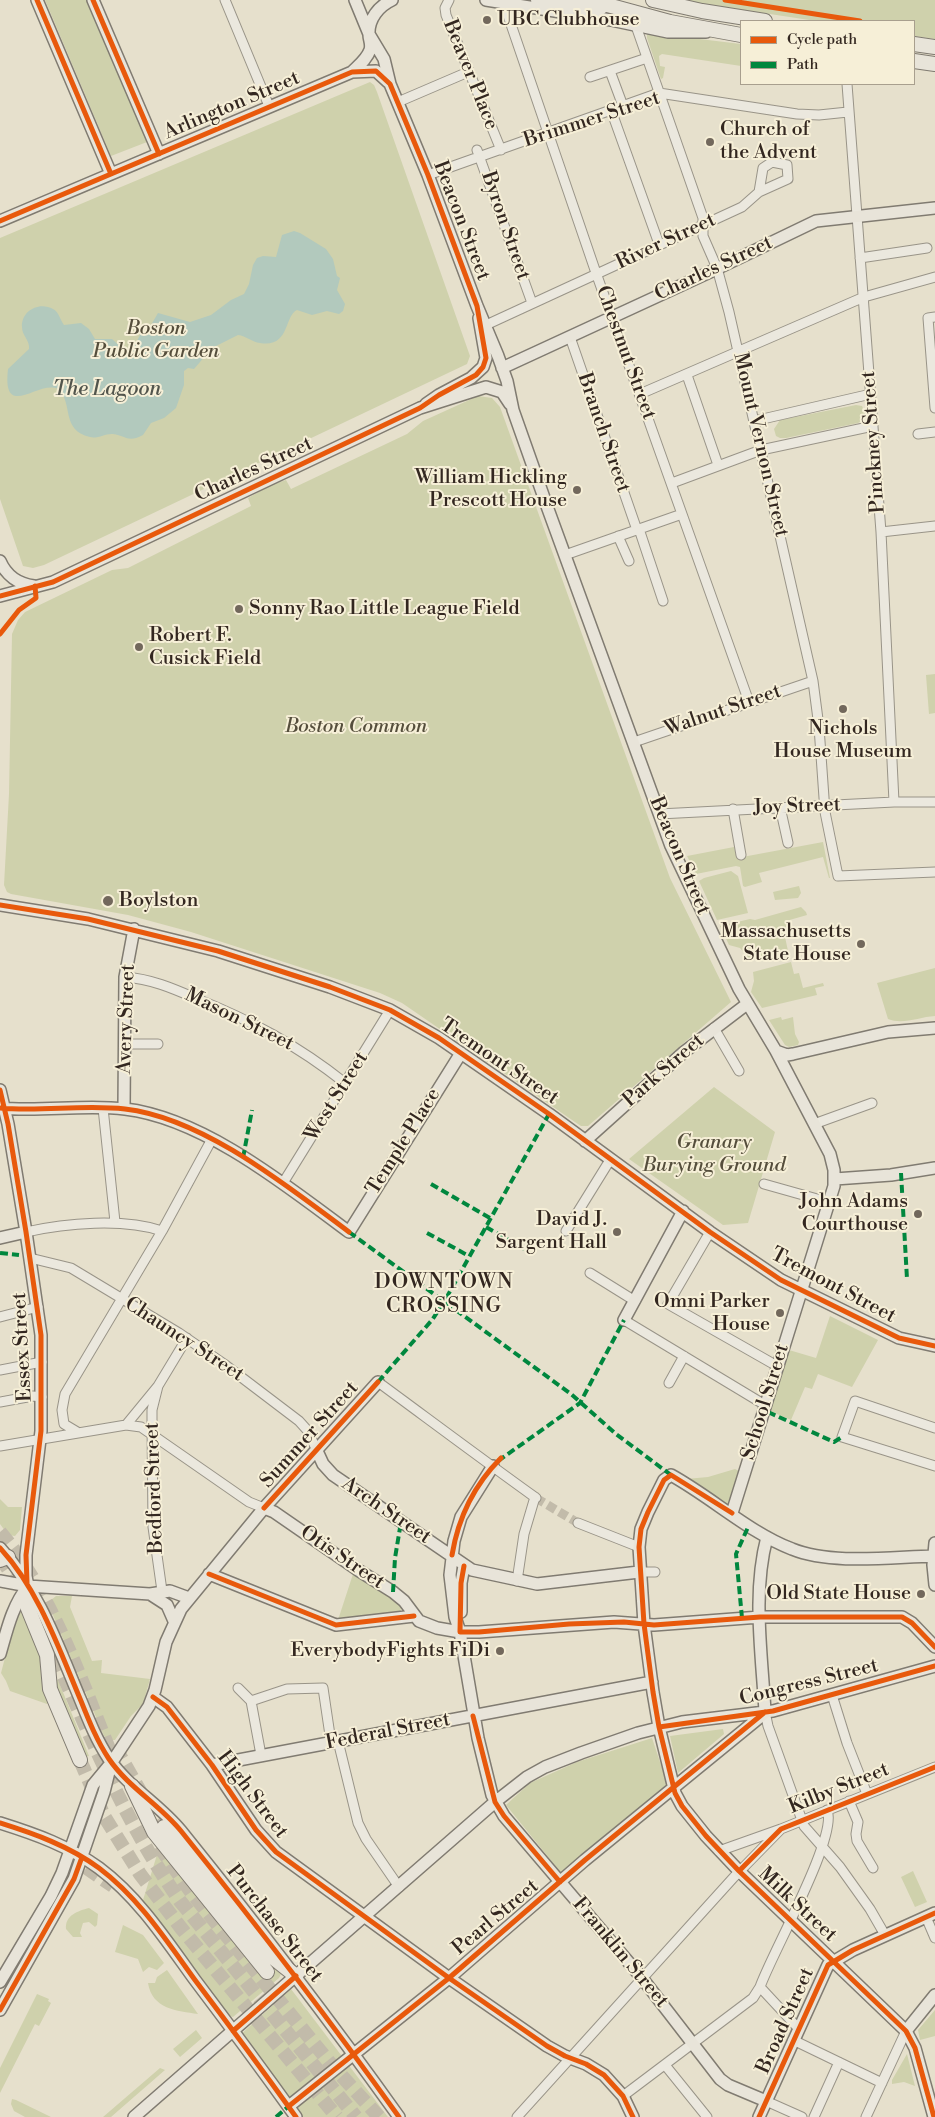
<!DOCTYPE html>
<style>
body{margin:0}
#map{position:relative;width:935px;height:2117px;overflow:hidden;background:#e6e0cc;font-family:"Libre Bodoni",serif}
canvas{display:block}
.legend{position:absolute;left:740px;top:20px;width:175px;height:65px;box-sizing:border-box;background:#f6efd7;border:1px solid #a89f8e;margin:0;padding:6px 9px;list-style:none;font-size:15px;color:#332720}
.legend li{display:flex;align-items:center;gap:10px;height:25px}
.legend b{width:25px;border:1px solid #a89f8e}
</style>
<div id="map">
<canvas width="935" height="2117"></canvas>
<ul class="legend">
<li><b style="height:6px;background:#e8590c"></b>Cycle path</li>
<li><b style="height:6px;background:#00873e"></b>Path</li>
</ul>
</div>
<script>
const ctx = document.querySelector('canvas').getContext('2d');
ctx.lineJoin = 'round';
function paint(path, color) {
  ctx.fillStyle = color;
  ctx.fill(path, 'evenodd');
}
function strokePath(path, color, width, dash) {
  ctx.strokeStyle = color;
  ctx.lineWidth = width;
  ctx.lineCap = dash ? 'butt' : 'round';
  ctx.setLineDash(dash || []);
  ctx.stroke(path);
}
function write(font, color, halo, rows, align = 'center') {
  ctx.font = font + ' "Libre Bodoni",serif';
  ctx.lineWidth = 4;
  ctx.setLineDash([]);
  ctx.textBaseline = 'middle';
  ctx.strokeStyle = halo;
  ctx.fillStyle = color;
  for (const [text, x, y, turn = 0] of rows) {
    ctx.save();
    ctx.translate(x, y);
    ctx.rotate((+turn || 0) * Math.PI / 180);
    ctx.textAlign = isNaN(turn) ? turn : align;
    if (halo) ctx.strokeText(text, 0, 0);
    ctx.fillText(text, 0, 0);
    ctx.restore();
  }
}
const green = new Path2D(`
 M45,0H87L147,142L111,156Z
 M687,0H935V39L914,36V21H816L704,4Z
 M650,33L741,44V66L662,54L659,56L660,66L665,67L663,78L661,79L647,38V34Z
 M370,82L374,85L377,92L470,356L467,364L44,565L33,568L23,566L0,499V238Z
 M478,396L492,398L500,407L670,878L731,1002L588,1126H581L575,1122L402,1003L380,993L191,932L128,915L11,894L7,892L4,885L9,794L12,634L18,620L25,612L112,570L128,568L251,506L248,498L271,485L286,480L291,489L407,434L423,421Z
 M856,405L862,406L865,413L864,419L858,423L786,438H780L776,436L774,429L780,420Z
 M935,674V713L929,714L926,675Z
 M823,842L830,878H829L823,857L759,873L762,882L745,887L743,886L740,867L736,866L696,874L687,856L734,847L737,858Z
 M731,871L738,876L748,913L717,920L699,881L704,878Z
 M799,886L801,893L798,898L775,900L773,892Z
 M801,907L806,912L807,915L786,921L790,936L785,937L788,951L750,960L740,948L729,945L720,926L750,919L755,920Z
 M791,962L794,974L799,973L803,988L823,983L824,986L815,988L817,995L762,1008L751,992L754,981L753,972Z
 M935,968V1016C919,1017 903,1025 888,1019L877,983Z
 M781,1017L782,1020L793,1017L795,1034L799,1042L798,1045L789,1047L785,1045L769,1020Z
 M714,1087L775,1132L748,1223L723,1225L629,1159Z
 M830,1316L878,1340L852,1387L818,1374L812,1389L805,1387L791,1420L770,1411L789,1350L816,1358Z
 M735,1469L739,1471V1475L727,1506L686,1479L708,1477Z
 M0,1499L8,1507H22L20,1530L15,1536L8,1535L0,1524Z
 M354,1571L397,1602L401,1607L400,1614L338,1620Z
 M56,1596H72L70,1607L92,1661L102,1660L101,1673L150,1679L143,1704L131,1716L115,1740H108L104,1736L50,1608V1601Z
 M22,1611L41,1653L50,1702L47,1704L10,1691L6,1681L1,1673L16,1616Z
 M55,1680H58L89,1756L85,1757L58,1693Z
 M723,1729L724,1734L678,1773L670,1736Z
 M652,1738L668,1786L562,1874L506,1805L530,1783L577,1762Z
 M160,1845L281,1974L279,1978L233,2017L230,2016L143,1900Z
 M913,1871L927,1902L915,1907L901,1877Z
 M89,1908L98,1914L97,1925L95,1927L89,1922L83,1923L80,1933L82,1937H73L66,1929C65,1915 78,1911 89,1908Z
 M123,1925L143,1935L164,1963L157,1970L149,1967L143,1972L138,1959L115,1952Z
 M167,1970L198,2014C177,2011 152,2009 148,1983H155L157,1977Z
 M291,1989L388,2117H300L239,2036Z
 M37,1994L49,1999L48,2001L51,2003L39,2026L35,2024L0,2093V2068Z
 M935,2010V2036L920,2040L918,2030Z
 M196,2030L202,2038L180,2057L173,2049Z
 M907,2054L915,2086L904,2082L892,2084V2080Z
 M160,2068L165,2070L111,2117H103Z
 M12,2099L16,2100L51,2117H25L14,2111L11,2104Z`);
const water = new Path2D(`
 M294,231L300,233L326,249L333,259L337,276L340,278L337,290L345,304L343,311L339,314L327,311L312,315L297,310C284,316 290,348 260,343C252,342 246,336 238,335L212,348L194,369L188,368L184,371V385L176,408L164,418L151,423L143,435C128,443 126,436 113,434C106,433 98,439 90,437C60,430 74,403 58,389C39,379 2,422 8,369L29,349C30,340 22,336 22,327C21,311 39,301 53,309C59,312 60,320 64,325L81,323L89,329L95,339H112L123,349L129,350L134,347L140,335L151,325L158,313L190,322L211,315L231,300L244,294L249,284L253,265L257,258L263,256L276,257L282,235Z`);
const minorTunnel = new Path2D(`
 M536,1498L578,1523`);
const highwayTunnel = new Path2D(`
 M0,1532C54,1596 82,1684 114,1761
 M0,1557L25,1594
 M47,1638C87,1729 123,1819 180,1901L356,2117
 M115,1747L145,1800L164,1827
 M80,1760L104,1816L140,1874L181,1928L337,2117
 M159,1846L191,1892L330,2063L379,2117
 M69,1856L113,1886`);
const minor = new Path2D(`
 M225,0L269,106
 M449,0L445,8L446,15L501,150
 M504,4L595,270L749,702
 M636,26L703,218V236L717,268L729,312L813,681L819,727L825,812L838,876L935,872
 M610,71L623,106
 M590,77L647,58
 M847,84L881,532L894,802
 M398,102L468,72
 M611,110L659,244
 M477,150L532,303
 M428,175L659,93L797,114L819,115L848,112
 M860,258L927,248
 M935,317L928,318L935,408
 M486,325L742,207L759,192L788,179L787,165L772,162L763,168L759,192
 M570,337L637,530
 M688,378L717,462
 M640,394L864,297L935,277
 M754,421L871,394
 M918,434L935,432
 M672,483L761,450L873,426
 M639,529L663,601
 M881,532L935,526
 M618,536L629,561
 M565,555L682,514
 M634,742L813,681
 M780,807L788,843
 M733,809L741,855
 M659,814L894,802H935
 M125,977C151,979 172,988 195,998C252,1021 297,1045 345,1083
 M714,1028L739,1071
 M125,1044H158
 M103,1108L115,1222
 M814,1124L872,1103
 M283,1183L390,1010
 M764,1184L828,1202
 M566,1231L610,1160
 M26,1232C66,1223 123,1218 162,1231
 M710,1232L668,1304L777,1366
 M30,1258L71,1268L179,1333L224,1364L299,1421L308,1431L317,1451
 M590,1273L635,1301
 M0,1317L38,1307
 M624,1320L765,1405
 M0,1370L42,1362
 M378,1382C431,1421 483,1460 536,1498
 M669,1383L684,1356
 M158,1386L152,1410V1424L153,1527L162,1591
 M0,1402L33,1396L42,1397
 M126,1425L158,1386L187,1338
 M935,1428L855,1401L842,1437L935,1466
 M79,1433L64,1424L62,1410L65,1394L162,1231L212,1139
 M0,1446L126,1425L141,1427L249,1502L264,1508
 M578,1523L639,1547
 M639,1572H655
 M517,1581L524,1534L535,1497
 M238,1688L251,1701L261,1755
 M832,1695L847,1743L867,1794
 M251,1701L287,1689L323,1688L331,1742
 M765,1712L768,1726L804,1826L840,1867L870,1909L885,1935
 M338,1741L358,1823L366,1839L399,1887
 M849,1801L858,1822L856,1834L857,1841L873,1868
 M719,1851L781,1829L935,1767
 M926,1917L935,1938
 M760,1987L798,2028
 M793,2040L882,2083
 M665,2065L707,2117
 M623,2096L753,1998L760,1987C771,1955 839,1835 827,1810
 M766,2101L802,2117
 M517,2117L734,1877L781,1829
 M814,2117L839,2062
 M866,2117L906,2031`);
const major = new Path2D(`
 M37,0L111,174
 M93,0L159,154
 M355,0L369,34L384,59L390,84L428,175L477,306L498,356L507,381L513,410L548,509L671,846L739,989L776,1051L830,1154L834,1170V1186L732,1513
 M486,0L611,20L668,32H706
 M352,72C359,65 367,59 370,50C372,44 369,40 369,35C368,19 379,6 392,0
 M0,221L352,72L376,71L388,82
 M502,368L710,272L816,221L935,208
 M426,404L439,395L471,378L483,367L486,358L479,318
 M0,561C6,575 18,584 34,586
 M0,596L53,582L420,408L486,387L502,392L510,404
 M0,905L88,919L218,951L330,987L390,1010L439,1038L549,1114L710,1232L781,1280L899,1338L935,1346
 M776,1051L787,1055L793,1054L888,1032L935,1028
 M0,1090L8,1124L26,1232L41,1335V1431L26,1555V1576L28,1586C12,1606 7,1630 0,1654
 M0,1108C41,1112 84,1104 125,1109C203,1118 287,1186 349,1232L461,1053
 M124,1108L125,977L134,929
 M585,1141L684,1052L747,1004
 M835,1179L891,1175L935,1168
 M0,1238L26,1232
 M624,1320L683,1211
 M317,1451L323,1464L333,1475L472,1570L537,1584L639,1572
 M493,1466L461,1517L454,1541L450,1575L455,1617L460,1632L478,1738L492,1795L504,1816L642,1978L720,2079L728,2085L766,2101
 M264,1508L274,1512L358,1570L393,1592L404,1601L419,1621L437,1628L460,1632H479L614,1622L654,1625L760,1617H902L912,1623L935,1647
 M935,1543L933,1565L935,1585
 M0,1548C39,1590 59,1649 81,1701C89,1721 97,1741 109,1759C129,1788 159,1804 181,1831C256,1924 329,2019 399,2117
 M933,1556C891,1557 831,1565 792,1549C750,1533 711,1497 671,1475L664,1480L648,1512L641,1529L639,1547L644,1624L653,1692L659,1727L675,1793L682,1806L706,1836L739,1871L906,2031L915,2048L934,2117
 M209,1574L336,1625L414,1616
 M0,1581L28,1586L150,1594L170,1591L189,1598
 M150,1594L167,1605L174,1621
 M461,1612V1583L464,1566
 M153,1697L167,1707L212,1765L256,1830L276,1852L449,1978L547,2046L565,2056L586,2064L604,2075L623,2096L633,2117
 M765,1712C762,1654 752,1594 767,1537
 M212,1765L652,1682
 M0,1823C35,1834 69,1846 99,1868C139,1898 166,1940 195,1980C229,2025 263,2071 296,2117
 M0,1982L51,1896L62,1873L93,1785L112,1762L149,1706L155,1690L166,1642L181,1609L264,1508L378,1382
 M0,2010L74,1879L104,1792L111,1764
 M906,2031L935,1995
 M289,2106L449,1978L585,1860L765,1713
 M134,2117L495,1802L527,1777L545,1767L581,1753L638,1733L682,1722L773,1711L935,1666
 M759,2117L828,1965L853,1950L935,1913`);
const highway = new Path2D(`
 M538,0L600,8
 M589,0L670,22L741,35
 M653,0L702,11L765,21
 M914,44L935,47
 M914,61L935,64
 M0,1560L8,1557
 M28,1586L27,1606L47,1655L50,1689L80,1760
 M132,1786L154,1832L267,1972
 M164,1827L262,1949L296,1976`);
const quiet = new Path2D(`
 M243,1158L252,1110
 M901,1173L907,1279
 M431,1184L490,1218
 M486,1227L528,1251
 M349,1232L571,1394L616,1434L671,1475
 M427,1233L469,1256
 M0,1253L19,1255
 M378,1382L432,1320L444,1302L549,1114
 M768,1412L834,1442L842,1437
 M498,1461L580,1403L624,1320
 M393,1592L395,1558L401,1522
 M742,1618L736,1554L749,1525
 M276,2117L289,2106`);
const cycleway = new Path2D(`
 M37,0L111,174
 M93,0L159,154
 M725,0L860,21
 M0,221L352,72L376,71L390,84L428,175L477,306L486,358L483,367L476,375L439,395L420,408L53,582L0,596
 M0,634L19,610L36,598L35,586
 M0,905L88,919L218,951L330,987L390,1010L439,1038L549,1114L710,1232L781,1280L899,1338L935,1346
 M0,1090L8,1124L26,1232L41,1335V1431L26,1555L27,1583
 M0,1108C41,1112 84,1104 125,1109C203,1118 287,1186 349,1232
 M264,1508L378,1382
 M732,1513L671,1475L664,1480L648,1512L641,1529L639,1547L644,1624L653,1692L659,1727L675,1793L682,1806L706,1836L739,1871L906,2031L915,2048L934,2117
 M0,1548C39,1590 59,1649 81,1701C89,1721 97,1741 109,1759C129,1788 159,1804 181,1831C256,1924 329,2019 399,2117
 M452,1555C458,1519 474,1485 501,1458
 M464,1566L461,1583L460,1632H479L569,1624L624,1622L654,1625L760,1617H902L912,1623L935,1647
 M209,1574L336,1625L414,1616
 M153,1697L167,1707L212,1765L256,1830L276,1852L449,1978L547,2046L565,2056L586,2064L604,2075L623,2096L633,2117
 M473,1716L495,1802L504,1816L560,1882
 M659,1727L773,1711L935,1666
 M0,1823C35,1834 69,1846 99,1868C139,1898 166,1940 195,1980C229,2025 263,2071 296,2117
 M739,1871L781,1829L935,1767
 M0,2010L74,1879L82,1857
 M233,2031L296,1976
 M289,2106L449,1978L585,1860L765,1712
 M759,2117L828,1965L853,1950L935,1913`);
const markers = [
 [487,20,5,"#72685c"],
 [710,142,5,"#72685c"],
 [577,490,5,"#72685c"],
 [239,609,5,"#72685c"],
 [139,647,5,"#72685c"],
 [843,709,5,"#72685c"],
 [108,901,6,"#72685c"],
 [861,944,5,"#72685c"],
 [918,1214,5,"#72685c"],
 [617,1232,5,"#72685c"],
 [780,1313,5,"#72685c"],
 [921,1594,5,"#72685c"],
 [500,1651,5,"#72685c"]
];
const poiNames = [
 ["UBC Clubhouse",497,20,"left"],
 ["Church of",720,130,"left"],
 ["the Advent",720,153,"left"],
 ["William Hickling",567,478],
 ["Prescott House",567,501],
 ["Sonny Rao Little League Field",249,609,"left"],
 ["Robert F.",149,636,"left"],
 ["Cusick Field",149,659,"left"],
 ["Nichols",843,729,"center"],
 ["House Museum",843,752,"center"],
 ["Boylston",119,901,"left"],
 ["Massachusetts",851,932],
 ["State House",851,955],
 ["John Adams",908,1202],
 ["Courthouse",908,1225],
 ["David J.",607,1220],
 ["Sargent Hall",607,1243],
 ["Omni Parker",770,1302],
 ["House",770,1325],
 ["Old State House",911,1594],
 ["EverybodyFights FiDi",490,1651]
];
const streetNames = [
 ["Beaver Place",470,75,68],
 ["Arlington Street",232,106,-23],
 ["Brimmer Street",592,120,-18],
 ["Beacon Street",461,221,69],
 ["Byron Street",505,226,71],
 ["River Street",666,242,-25],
 ["Charles Street",714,269,-25],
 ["Chestnut Street",625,353,70],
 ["Branch Street",603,433,71],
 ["Pinckney Street",874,442,-94],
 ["Mount Vernon Street",760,445,77],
 ["Charles Street",254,470,-25],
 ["Walnut Street",723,711,-19],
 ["Joy Street",797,807,-2],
 ["Beacon Street",679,856,67],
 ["Avery Street",127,1019,-88],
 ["Mason Street",239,1020,26],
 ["Tremont Street",499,1062,34],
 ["Park Street",664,1071,-41],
 ["West Street",337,1097,-58],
 ["Temple Place",404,1142,-58],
 ["Tremont Street",833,1286,28],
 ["Chauncy Street",184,1340,33],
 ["Essex Street",23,1347,-93],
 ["School Street",766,1402,-73],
 ["Summer Street",310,1435,-48],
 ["Bedford Street",155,1488,-92],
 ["Arch Street",386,1511,34],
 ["Otis Street",342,1558,34],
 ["Congress Street",809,1683,-14],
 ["Federal Street",388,1732,-11],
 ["Kilby Street",839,1789,-22],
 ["High Street",252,1795,53],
 ["Milk Street",797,1905,43],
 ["Pearl Street",496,1918,-40],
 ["Purchase Street",274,1924,52],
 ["Franklin Street",620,1953,50],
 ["Broad Street",786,2021,-66]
];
const parkNames = [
 ["Boston",156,329],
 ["Public Garden",156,352],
 ["Boston Common",356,727],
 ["Granary",714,1143],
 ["Burying Ground",714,1166]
];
const waterNames = [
 ["The Lagoon",107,390]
];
const neighbourhoodNames = [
 ["DOWNTOWN",444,1283],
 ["CROSSING",444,1307]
];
paint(green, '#cfd1ac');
paint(water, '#b2c9bd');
strokePath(minorTunnel, '#c2bbaa', 9, [9, 4.5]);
strokePath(highwayTunnel, '#c2bbaa', 14, [14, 7]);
strokePath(minor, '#999488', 11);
strokePath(major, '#807b71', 14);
strokePath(highway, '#807b71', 16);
strokePath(minor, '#ebe8de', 9);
strokePath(major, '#e8e4d9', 11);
strokePath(highway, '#e8e4d9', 14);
strokePath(quiet, '#00873e', 4, [8, 4]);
strokePath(cycleway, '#e8590c', 5);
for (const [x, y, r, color] of markers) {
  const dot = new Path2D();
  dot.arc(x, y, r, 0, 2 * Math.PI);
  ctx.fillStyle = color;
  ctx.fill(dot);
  strokePath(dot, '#f6efd7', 2);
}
write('20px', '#332720', '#f6efd7', poiNames, 'right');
write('20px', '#332720', '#f6efd7', streetNames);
write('italic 20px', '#554e3c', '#f6efd7', parkNames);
write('italic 21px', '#52554d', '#f6efd7', waterNames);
ctx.letterSpacing = '1px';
write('21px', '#332720', '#f6efd7', neighbourhoodNames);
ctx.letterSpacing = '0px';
</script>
